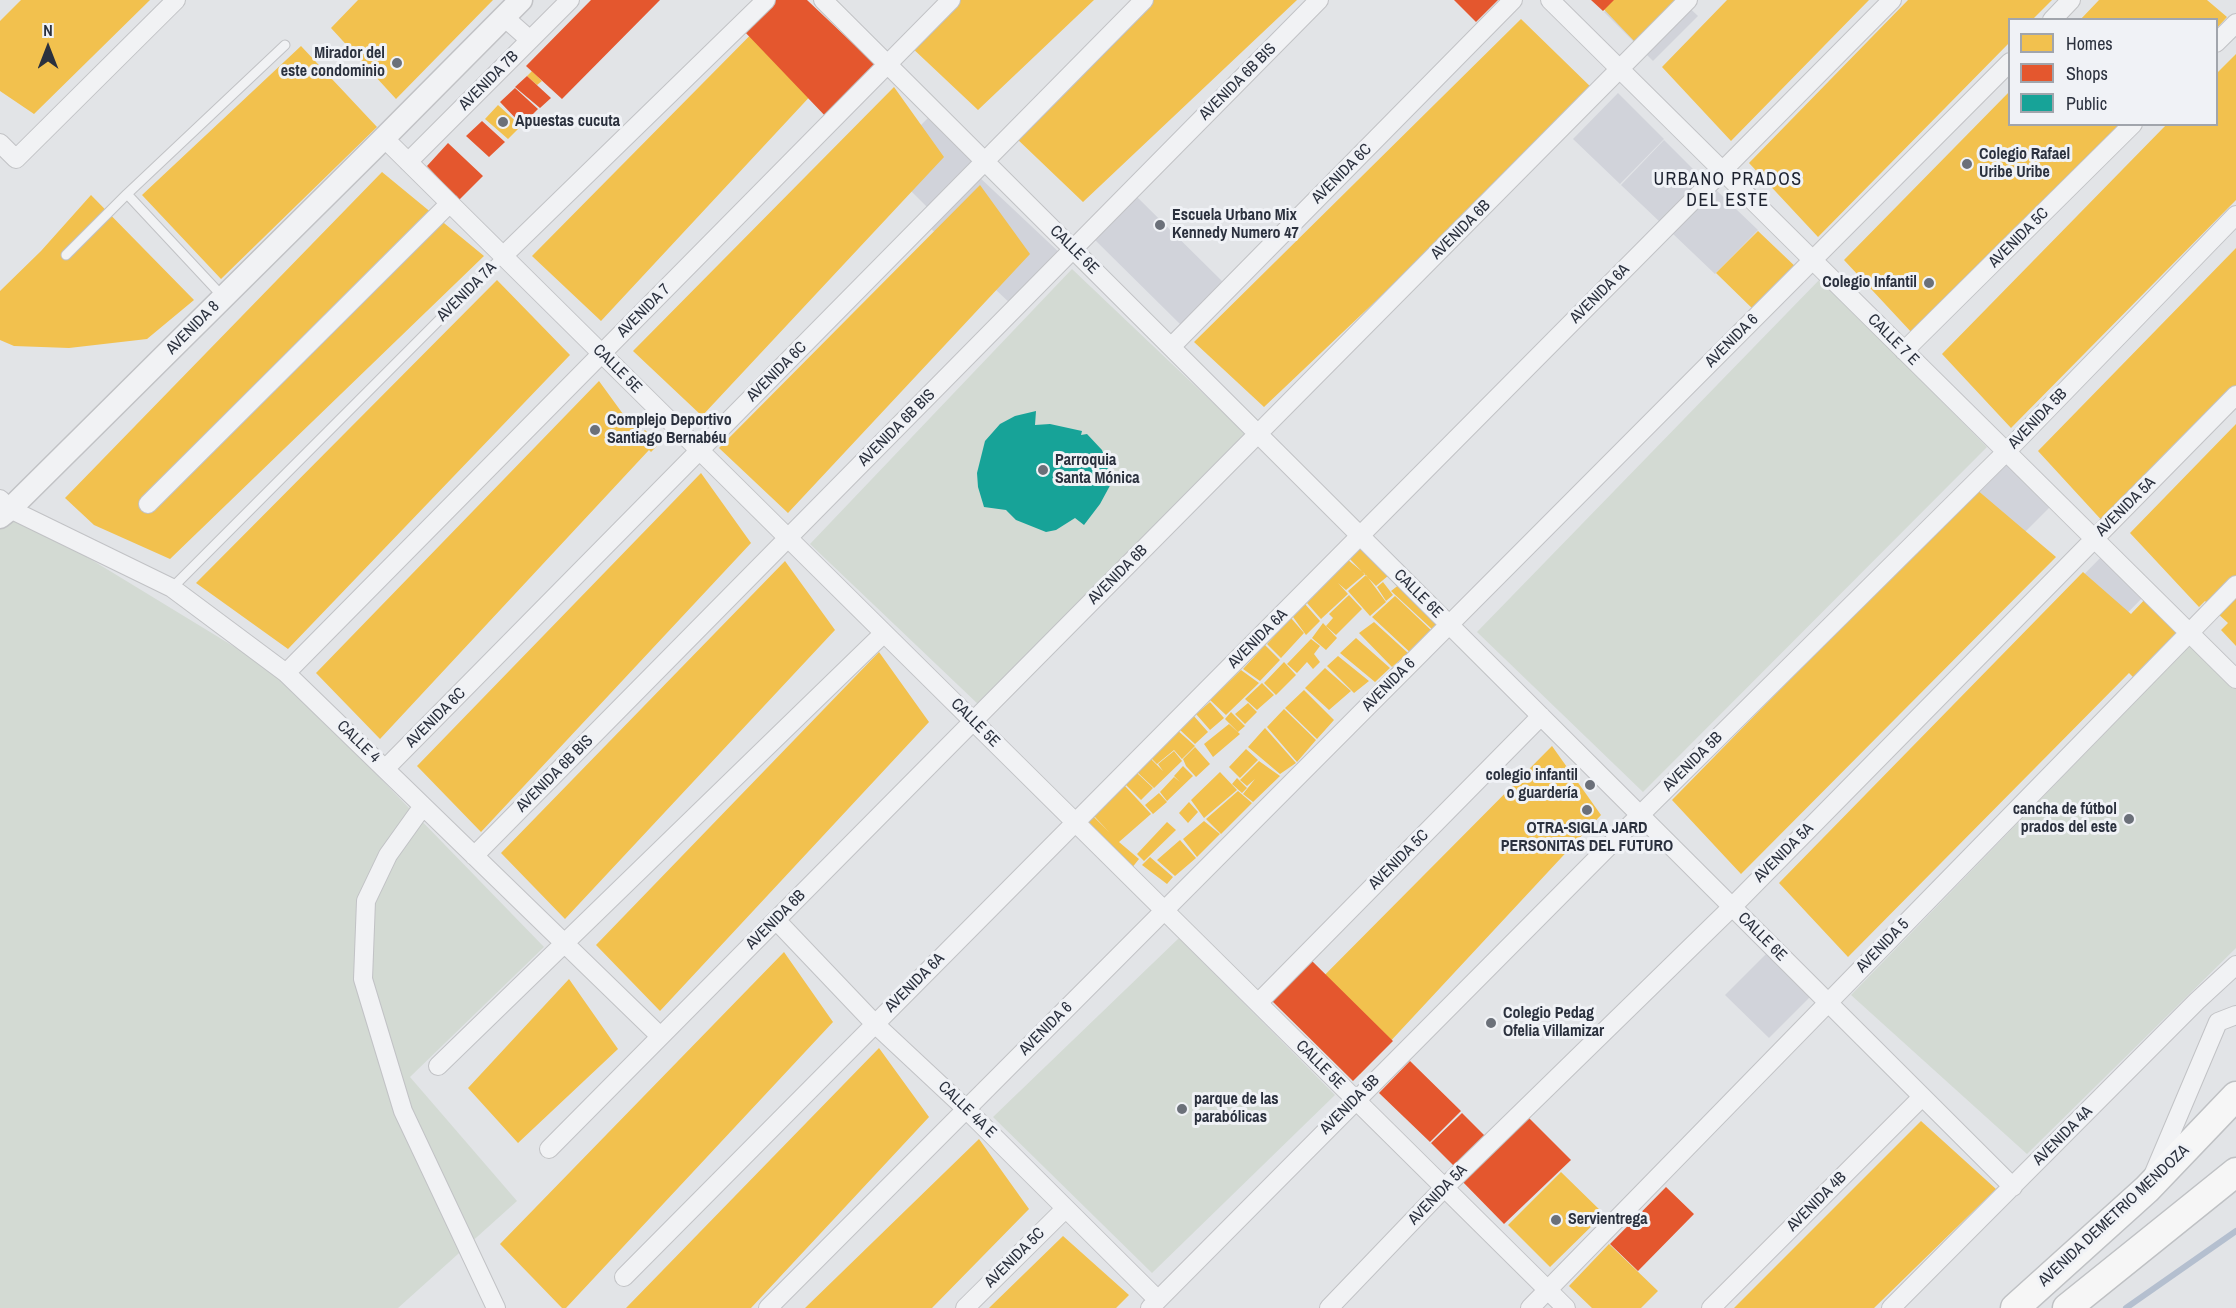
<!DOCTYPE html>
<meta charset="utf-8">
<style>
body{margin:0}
#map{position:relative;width:2236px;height:1308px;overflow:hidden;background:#e2e4e7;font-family:"Archivo Narrow",sans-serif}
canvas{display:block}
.legend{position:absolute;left:2008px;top:18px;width:210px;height:108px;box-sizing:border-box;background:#f0f2f6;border:2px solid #a1a5ac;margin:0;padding:8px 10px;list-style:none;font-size:18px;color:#2b313e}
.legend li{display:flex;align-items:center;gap:12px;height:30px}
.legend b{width:30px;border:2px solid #a1a5ac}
.north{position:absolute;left:18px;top:18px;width:60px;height:60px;-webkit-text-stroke:4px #f0f2f6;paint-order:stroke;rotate:0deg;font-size:16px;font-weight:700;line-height:24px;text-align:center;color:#2b313e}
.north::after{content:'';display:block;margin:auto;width:21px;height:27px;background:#2b313e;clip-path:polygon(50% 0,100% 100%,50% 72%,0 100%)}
</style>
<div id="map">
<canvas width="2236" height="1308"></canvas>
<ul class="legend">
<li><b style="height:16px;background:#f2c14e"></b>Homes</li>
<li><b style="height:16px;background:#e4572e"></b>Shops</li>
<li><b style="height:16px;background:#17a398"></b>Public</li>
</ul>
<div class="north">N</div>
</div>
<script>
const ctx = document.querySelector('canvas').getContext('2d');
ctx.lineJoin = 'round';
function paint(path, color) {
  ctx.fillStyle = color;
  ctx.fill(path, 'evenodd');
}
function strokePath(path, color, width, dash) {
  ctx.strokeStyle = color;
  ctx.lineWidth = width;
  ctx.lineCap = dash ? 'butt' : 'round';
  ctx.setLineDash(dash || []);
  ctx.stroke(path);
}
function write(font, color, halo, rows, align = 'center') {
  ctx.font = font + ' "Archivo Narrow",sans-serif';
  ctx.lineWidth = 6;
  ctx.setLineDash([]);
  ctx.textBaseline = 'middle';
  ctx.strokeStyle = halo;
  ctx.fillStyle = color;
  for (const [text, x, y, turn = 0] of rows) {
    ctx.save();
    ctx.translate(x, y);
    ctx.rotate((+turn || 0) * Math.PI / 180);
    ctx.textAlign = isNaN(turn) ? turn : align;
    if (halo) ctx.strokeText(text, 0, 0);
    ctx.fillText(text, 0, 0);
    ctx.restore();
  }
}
const built = new Path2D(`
 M1615,0H1681L1698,16L1653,61L1604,12Z
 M1618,93L1664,139L1620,184L1573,139Z
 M928,118L973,163L928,208L883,163Z
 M1664,140L1704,180L1661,223L1621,185Z
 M977,175L1062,255L1013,306L926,224Z
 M1715,189L1758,230L1715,274L1672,233Z
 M1136,196L1224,283L1181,325L1093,238Z
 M2011,459L2054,503L2004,553L1960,509Z
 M2105,553L2147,593L2098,643L2056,603Z
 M1769,951L1813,994L1769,1038L1725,995Z`);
const green = new Path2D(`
 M1072,269L1251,439L980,706L810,544Z
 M1821,278L1987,447L1643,792L1477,632Z
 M0,504L279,674L544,947L410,1077L517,1201L398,1308H0Z
 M2192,643L2236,689V948L2027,1154L1851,995Z
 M1179,938L1335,1095L1152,1273L993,1117Z`);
const homes = new Path2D(`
 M21,0H150L34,114L0,91V21Z
 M358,0H493L396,99L331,28Z
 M785,0H798L842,62L601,321L532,256Z
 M954,0H1094L978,110L909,45Z
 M1153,0H1297L1083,202L1015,137Z
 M1595,0H1678L1636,43Z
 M1727,0H1869L1731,141L1662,67Z
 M1908,0H2052L2032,20H2010V42L1818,237L1749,163Z
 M2099,0H2207L2227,17L2217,28V20H2080Z
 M1521,19L1596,92L1264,407L1194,342Z
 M301,46L377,127L221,279L142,195Z
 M2236,54V200L2011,428L1942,354L2167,124H2217V73Z
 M532,71L542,81L537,85L527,76Z
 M894,87L944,157L702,416L633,351Z
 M2010,91V124H2120L1913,334L1844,260Z
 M498,105L521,126L508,139L485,119Z
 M382,172L484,256L170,559L94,525L65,498Z
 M980,185L1030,254L788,513L719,448Z
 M91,195L194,300L147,339L69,348L14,346L0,340V291L41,251Z
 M1758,231L1799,270L1757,313L1716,273Z
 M2236,248V393L2106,525L2038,451Z
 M497,280L570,355L288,649L196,583Z
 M599,381L639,436L645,430L659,444L651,452L649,450L380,739L316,673Z
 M2236,424V584L2212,608L2205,601L2199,607L2130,533Z
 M701,473L751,543L481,832L417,766Z
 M1976,489L2056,557L1741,874L1672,800Z
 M1360,545L1389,575L1376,586L1348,557Z
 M1347,559L1365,574L1346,590L1338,583L1348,594L1321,619L1307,603Z
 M785,561L835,630L565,919L501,853Z
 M2083,572L2131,614L2149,595L2185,630L2136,680L2129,673L1848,957L1779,883Z
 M1366,575L1386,602L1370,616L1348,591Z
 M1383,582L1393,595L1386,601L1377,587Z
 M1400,584L1441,625L1434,631L1391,591Z
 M2236,591V646L2221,630L2228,623L2216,612Z
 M1349,595L1362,609L1336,635L1326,626L1333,618L1329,614Z
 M1395,596L1434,633L1414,656L1372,617Z
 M1305,604L1320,621L1306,635L1293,617Z
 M1291,618L1304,633L1281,658L1267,644Z
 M1374,622L1408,653L1392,667L1359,633Z
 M1323,623L1337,638L1326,650L1312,638Z
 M1356,638L1390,668L1375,682L1340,653Z
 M1311,639L1320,646L1314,654L1320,662L1313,669L1307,662L1297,673L1287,664Z
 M1265,645L1280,660L1260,681L1243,669Z
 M879,652L929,722L660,1011L596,945Z
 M1338,656L1369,681L1354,693L1327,666Z
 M1284,662L1296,675L1276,695L1264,683Z
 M1325,668L1351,691L1329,710L1305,688Z
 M1241,670L1259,683L1226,715L1210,700Z
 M1262,683L1274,695L1257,710L1245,699Z
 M1304,690L1334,720L1317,739L1285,708Z
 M1210,702L1224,718L1210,730L1196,714Z
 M1248,703L1257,712L1245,724L1235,714Z
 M1284,709L1316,740L1297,762L1267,727Z
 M1231,712L1245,726L1238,732L1225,719Z
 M1193,715L1208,732L1195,744L1179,729Z
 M1229,724L1240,734L1213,757L1204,744Z
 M1265,728L1296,763L1280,774L1248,747Z
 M1176,729L1195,746L1182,759L1174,750L1157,764L1151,758Z
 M1552,746L1601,815L1360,1074L1291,1009Z
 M1195,747L1210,764L1196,777L1186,766L1183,759Z
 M1246,749L1258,760L1240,778L1229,767Z
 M1174,751L1182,761L1154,788L1137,772L1151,759L1163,771L1158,764Z
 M1259,761L1280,776L1253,802L1243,794L1255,779L1247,786L1240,780Z
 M1183,766L1193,776L1167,801L1160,792L1174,777L1180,782L1174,776Z
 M1220,772L1237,790L1204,818L1191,800Z
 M1137,773L1153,788L1141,800L1125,784Z
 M1237,778L1247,788L1242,793L1232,784Z
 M1125,786L1151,814L1119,842L1139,859L1131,869L1086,823L1094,817L1109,832L1094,816Z
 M1238,791L1252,803L1221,834L1206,819Z
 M1159,793L1167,802L1153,814L1145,805Z
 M1189,802L1198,812L1188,823L1179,813Z
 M1204,821L1220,834L1197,857L1183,839Z
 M1167,822L1176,830L1144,861L1137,854Z
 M1180,840L1196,858L1175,876L1157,860Z
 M1150,857L1173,877L1167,884L1142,865Z
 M784,952L833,1022L566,1308H562L500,1244Z
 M569,979L618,1049L518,1143L468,1088Z
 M879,1048L929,1117L751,1308H626Z
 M1921,1121L1996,1189L1874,1308H1734Z
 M979,1139L1029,1209L932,1308H805Z
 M1561,1172L1604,1214L1550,1267L1508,1225Z
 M1063,1236L1129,1295L1116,1308H989Z
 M1609,1244L1658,1291L1641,1308H1592L1569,1286Z`);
const shops = new Path2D(`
 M591,0H660L562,99L526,66Z
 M772,0H807L880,69L829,120L743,30Z
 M1454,0H1498L1476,22Z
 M1591,0H1614L1603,11Z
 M527,76L551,98L540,108L515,87Z
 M515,88L538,109L522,125L500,102Z
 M482,121L505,142L489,157L466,136Z
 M448,143L483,176L459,200L427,166Z
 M1311,960L1393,1041L1353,1081L1271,1000Z
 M1410,1061L1461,1111L1430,1142L1379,1093Z
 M1462,1113L1487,1138L1456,1168L1431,1143Z
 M1525,1114L1571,1160L1504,1224L1459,1178Z
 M1666,1187L1694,1214L1638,1271L1610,1244Z`);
const public = new Path2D(`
 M1036,411L1035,425L1050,424L1082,431L1081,435L1087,434L1102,450L1113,480L1100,504L1084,525L1075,518L1056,530L1046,532L1016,520L1006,510L984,507L978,487L977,473L985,441L1000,424L1015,416Z`);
const stream = new Path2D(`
 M2126,1308L2236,1231`);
const service = new Path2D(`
 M127,194L224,298
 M66,255L127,194L285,45
 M172,588L503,256`);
const minor = new Path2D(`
 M823,0L2013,1187
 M1550,0L2236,679
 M504,17L530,40
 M2052,20L2071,0
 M2216,43L2236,23
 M384,138L1566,1308
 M0,143L16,159L176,0
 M408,162L570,0
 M503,256L766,0
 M1171,347L1513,0
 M1904,351L2133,124
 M0,499L10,509L172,588L286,673L660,1036
 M148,504L450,203
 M286,673L951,0
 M385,769L1144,0
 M423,806L388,855L366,901L363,979L403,1111L496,1308
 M474,856L1319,0
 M776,920L875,1024L966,1109L1158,1300
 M1258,1003L1541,716
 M438,1066L884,633
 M549,1149L1688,0
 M2154,1173L2218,1022L2236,1015
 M624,1277L1892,0
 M768,1308L2010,62
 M965,1308L1065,1209
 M1150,1308L1640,815L2006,452L2236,215
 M1329,1308L1444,1188L1732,907L2236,395
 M1530,1308L2236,585
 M1711,1308L1922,1097
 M1891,1308L2197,1001L2236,965`);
const tertiary = new Path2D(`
 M0,517L10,509L384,138L521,0`);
const primary = new Path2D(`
 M2015,1308L2147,1189L2236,1096
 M2067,1308L2236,1172`);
const markers = [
 [397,63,6,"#6b7079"],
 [503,122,6,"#6b7079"],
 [1967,164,6,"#6b7079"],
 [1160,225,6,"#6b7079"],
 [1929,283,6,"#6b7079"],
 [595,430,6,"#6b7079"],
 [1043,470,6,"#6b7079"],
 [1590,785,6,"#6b7079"],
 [1587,810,6,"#6b7079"],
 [2129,819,6,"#6b7079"],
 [1491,1023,6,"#6b7079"],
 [1182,1109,6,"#6b7079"],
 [1556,1220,6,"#6b7079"]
];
const poiNames = [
 ["Mirador del",385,54,"right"],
 ["este condominio",385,72,"right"],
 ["Apuestas cucuta",515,122],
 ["Colegio Rafael",1979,155],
 ["Uribe Uribe",1979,173],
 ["Escuela Urbano Mix",1172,216],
 ["Kennedy Numero 47",1172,234],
 ["Colegio Infantil",1917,283,"right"],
 ["Complejo Deportivo",607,421],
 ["Santiago Bernabéu",607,439],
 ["Parroquia",1055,461],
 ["Santa Mónica",1055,479],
 ["colegio infantil",1578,776,"right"],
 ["o guardería",1578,794,"right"],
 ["cancha de fútbol",2117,810,"right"],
 ["prados del este",2117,828,"right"],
 ["OTRA-SIGLA JARD",1587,829,"center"],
 ["PERSONITAS DEL FUTURO",1587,847,"center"],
 ["Colegio Pedag",1503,1014],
 ["Ofelia Villamizar",1503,1032],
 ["parque de las",1194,1100],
 ["parabólicas",1194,1118],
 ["Servientrega",1568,1220]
];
const streetNames = [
 ["AVENIDA 7B",489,81,-45],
 ["AVENIDA 6B BIS",1238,82,-45],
 ["AVENIDA 6C",1342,174,-45],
 ["AVENIDA 6B",1461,230,-45],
 ["AVENIDA 5C",2019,238,-45],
 ["CALLE 6E",1074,250,45],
 ["AVENIDA 7A",467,292,-45],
 ["AVENIDA 6A",1600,294,-45],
 ["AVENIDA 7",644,311,-45],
 ["AVENIDA 8",193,328,-45],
 ["CALLE 7 E",1893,340,45],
 ["AVENIDA 6",1732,341,-45],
 ["CALLE 5E",617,369,45],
 ["AVENIDA 6C",777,372,-45],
 ["AVENIDA 5B",2038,419,-46],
 ["AVENIDA 6B BIS",897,428,-45],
 ["AVENIDA 5A",2126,507,-45],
 ["AVENIDA 6B",1118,575,-45],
 ["CALLE 6E",1418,594,45],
 ["AVENIDA 6A",1258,639,-45],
 ["AVENIDA 6",1389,685,-45],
 ["AVENIDA 6C",436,718,-45],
 ["CALLE 5E",975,723,45],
 ["CALLE 4",358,742,44],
 ["AVENIDA 5B",1693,762,-45],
 ["AVENIDA 6B BIS",555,774,-45],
 ["AVENIDA 5A",1784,853,-45],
 ["AVENIDA 5C",1399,860,-45],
 ["AVENIDA 6B",776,920,-45],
 ["CALLE 6E",1762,937,45],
 ["AVENIDA 5",1883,946,-46],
 ["AVENIDA 6A",915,983,-45],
 ["AVENIDA 6",1046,1029,-45],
 ["CALLE 5E",1320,1065,45],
 ["AVENIDA 5B",1350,1105,-45],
 ["CALLE 4A E",967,1110,44],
 ["AVENIDA 4A",2063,1136,-45],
 ["AVENIDA 5A",1438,1195,-46],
 ["AVENIDA 4B",1817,1202,-45],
 ["AVENIDA DEMETRIO MENDOZA",2114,1216,-43],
 ["AVENIDA 5C",1015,1258,-45]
];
const neighbourhoodNames = [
 ["URBANO PRADOS",1728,180],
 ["DEL ESTE",1728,201]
];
paint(built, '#d1d3da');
paint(green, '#d3dad3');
paint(homes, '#f2c14e');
paint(shops, '#e4572e');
paint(public, '#17a398');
strokePath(stream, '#b4bfcf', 6);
strokePath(service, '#c1c2c5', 11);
strokePath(minor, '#c1c2c5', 20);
strokePath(tertiary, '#c1c2c5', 25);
strokePath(primary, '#bfc1c4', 31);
strokePath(service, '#f1f2f4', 9);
strokePath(minor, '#f1f2f4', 18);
strokePath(tertiary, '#f1f2f4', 22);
strokePath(primary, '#f6f6f6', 28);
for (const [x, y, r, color] of markers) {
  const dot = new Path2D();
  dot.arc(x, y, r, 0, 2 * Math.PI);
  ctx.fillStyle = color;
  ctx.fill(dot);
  strokePath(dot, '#f0f2f6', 2);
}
write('bold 16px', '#2b313e', '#f0f2f6', poiNames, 'left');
write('16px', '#2b313e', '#f0f2f6', streetNames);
ctx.letterSpacing = '1.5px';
write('18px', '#1d222f', '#f0f2f6', neighbourhoodNames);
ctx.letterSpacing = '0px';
</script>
